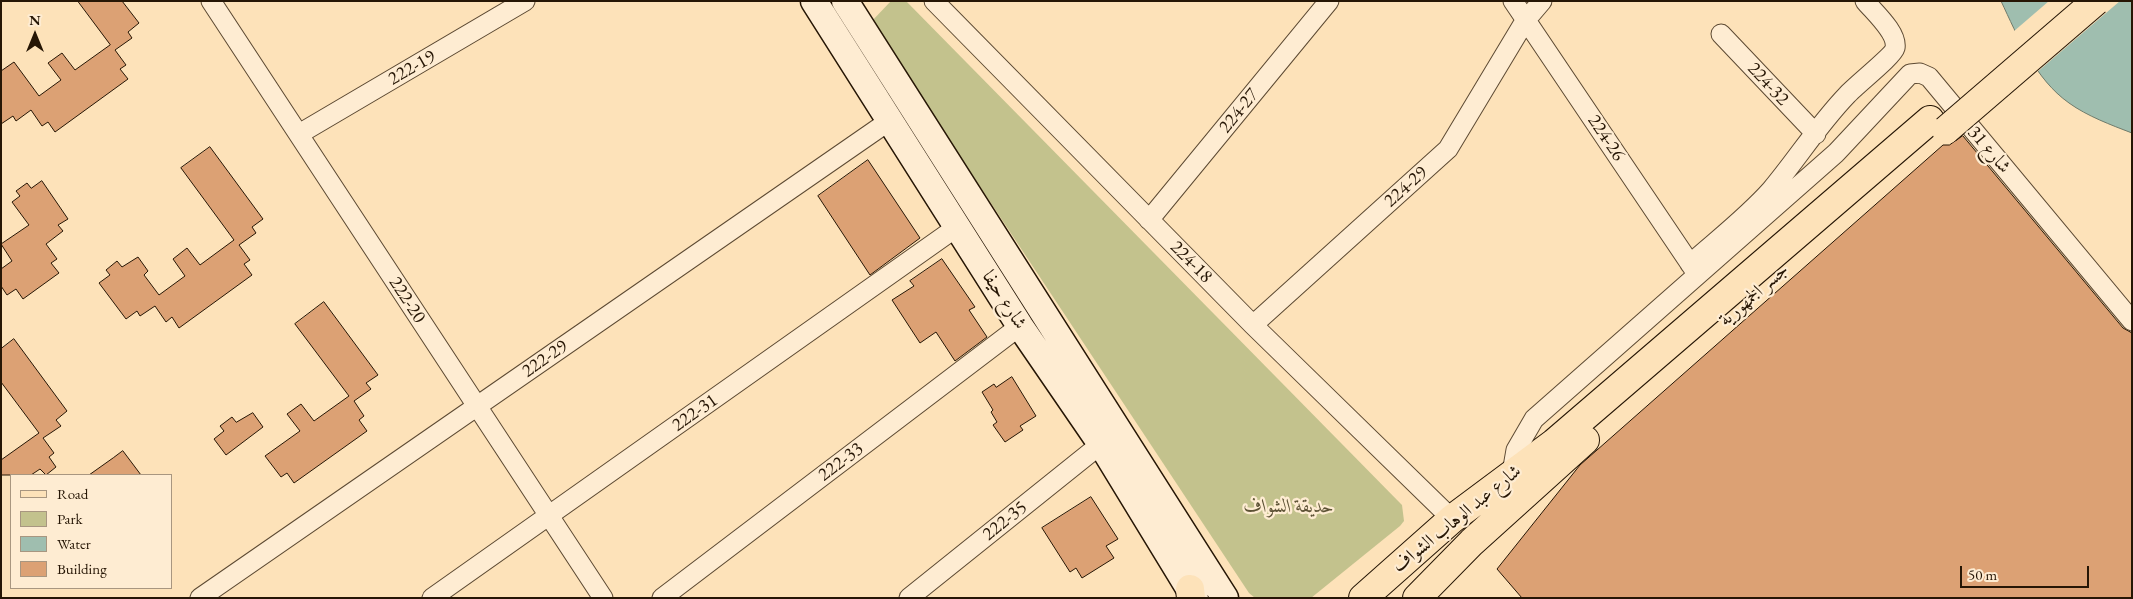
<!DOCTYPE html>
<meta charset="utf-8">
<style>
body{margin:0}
#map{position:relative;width:2133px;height:599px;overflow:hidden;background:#fde2b9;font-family:"EB Garamond",serif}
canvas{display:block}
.frame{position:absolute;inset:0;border:2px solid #261605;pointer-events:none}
.legend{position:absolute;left:10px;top:474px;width:162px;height:115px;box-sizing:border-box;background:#feecd2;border:1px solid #a89680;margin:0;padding:6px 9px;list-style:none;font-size:15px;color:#261605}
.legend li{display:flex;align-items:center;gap:10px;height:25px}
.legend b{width:25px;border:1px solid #a89680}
.north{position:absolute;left:10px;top:10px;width:50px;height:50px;-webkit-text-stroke:4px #feecd2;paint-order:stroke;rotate:0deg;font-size:14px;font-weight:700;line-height:20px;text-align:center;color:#261605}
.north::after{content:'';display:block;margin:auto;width:18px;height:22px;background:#261605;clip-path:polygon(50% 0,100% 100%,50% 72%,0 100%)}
.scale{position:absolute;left:1960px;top:566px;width:129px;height:22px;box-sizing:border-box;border:2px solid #261605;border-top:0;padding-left:6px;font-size:15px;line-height:18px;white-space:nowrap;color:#261605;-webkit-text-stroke:4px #feecd2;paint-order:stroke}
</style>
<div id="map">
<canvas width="2133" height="599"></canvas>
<div class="frame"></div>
<ul class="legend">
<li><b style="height:6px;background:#fde2b9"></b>Road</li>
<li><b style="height:14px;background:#c3c28d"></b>Park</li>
<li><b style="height:14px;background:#9fbeaf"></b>Water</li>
<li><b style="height:14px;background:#dca174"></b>Building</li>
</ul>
<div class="north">N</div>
<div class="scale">50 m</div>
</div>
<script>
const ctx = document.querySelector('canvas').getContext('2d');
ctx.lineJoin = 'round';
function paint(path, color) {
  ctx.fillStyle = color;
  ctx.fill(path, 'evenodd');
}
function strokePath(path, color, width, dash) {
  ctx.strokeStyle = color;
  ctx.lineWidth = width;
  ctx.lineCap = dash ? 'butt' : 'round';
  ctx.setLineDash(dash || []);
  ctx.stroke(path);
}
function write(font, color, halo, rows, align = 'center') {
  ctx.font = font + ' "EB Garamond",Amiri,serif';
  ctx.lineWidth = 4.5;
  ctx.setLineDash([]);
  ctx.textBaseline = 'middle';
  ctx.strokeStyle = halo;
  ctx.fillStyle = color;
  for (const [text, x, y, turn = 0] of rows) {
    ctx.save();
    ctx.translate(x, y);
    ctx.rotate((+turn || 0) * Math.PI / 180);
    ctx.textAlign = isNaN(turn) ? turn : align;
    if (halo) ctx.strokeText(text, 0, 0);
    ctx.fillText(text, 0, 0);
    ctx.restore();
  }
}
const green = new Path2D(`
 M891,1H906L1402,505L1404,521L1400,526L1311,598H1255L1249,593L871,22Z`);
const water = new Path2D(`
 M2001,1H2132V133C2111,125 2087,116 2069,103C2035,79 2018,37 2001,1Z`);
const pier = new Path2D(`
 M2049,1H2120L2036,73L2013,32Z`);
const building = new Path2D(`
 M78,1H122L139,23L128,32L132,38L115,50L126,65L120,69L128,79L55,132L48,122L42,126L31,110L16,121L13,116L1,124V71L14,62L39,96L61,80L48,63L62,53L75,70L110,45Z
 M1963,136L2123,328L2132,333V598H1522L1497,569L1580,465L1943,145H1949Z
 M210,147L263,219L252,227L256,233L239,245L250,260L244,264L252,275L179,328L172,317L166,322L155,306L140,316L137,311L126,319L99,283L110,275L106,270L117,261L122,267L138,257L148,271L144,275L159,295L185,276L173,259L187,248L200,265L234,240L181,168Z
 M868,160L920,238L870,275L818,196Z
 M42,181L68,219L58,225L63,231L46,244L57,259L51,263L59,273L23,299L16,289L7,295L1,286V269L12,261L1,244L29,225L12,202L20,196L16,191L27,183L31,188Z
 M942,259L975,307L969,310L987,337L955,361L936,332L920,343L892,300L914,286L910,281Z
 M324,302L378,375L366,383L371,389L354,401L364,416L359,420L367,431L294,483L287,473L281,477L265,456L300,431L287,414L301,404L314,421L349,396L295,324Z
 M14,339L67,411L56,420L61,426L43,438L54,453L49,457L56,467L46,475L40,469L31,475H1V460L39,433L1,382V349Z
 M1012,377L1036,416L1020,426L1023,430L1005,442L993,425L997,422L991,412L993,410L982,392L994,384L996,387Z
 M253,413L263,427L226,455L214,439L224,431L220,426L232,417L236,422Z
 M123,451L141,475H89L113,458Z
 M1091,497L1118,539L1106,546L1114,558L1082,578L1076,568L1070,572L1042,528Z`);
const street = new Path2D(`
 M211,1L603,598
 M934,1L1253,325L1452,519
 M1513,1L1697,274
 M1721,34L1816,134
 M299,134L525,1
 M1149,220L1329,1
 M1690,264C1717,240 1747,217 1771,190C1797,159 1819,124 1847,95C1856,85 1893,56 1895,48C1898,33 1874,12 1865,1
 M1253,325L1448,149L1525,21L1542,1
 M1512,473L1516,450L1534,419L1836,153L1910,74L1920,73L1929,77L2132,321
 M200,598L889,121
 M432,598L957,227
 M662,598L1020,326
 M909,598L1101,444`);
const secondary = new Path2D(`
 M814,1L1020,326L1101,444L1195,598
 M845,1L1225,598`);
const primary = new Path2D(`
 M1190,589L1191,598
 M1363,598L1452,519L1554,443L1930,120
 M1417,598L1472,542L1585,440`);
const primaryBridge = new Path2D(`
 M1946,130L2096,1`);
const streetNames = [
 ["222-19",412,68,-30],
 ["224-32",1768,84,47],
 ["224-27",1239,111,-51],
 ["224-26",1606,138,56],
 ["شارع 31",1989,150,50],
 ["224-29",1406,187,-42],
 ["224-18",1191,262,45],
 ["جسر الجمهورية",1754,295,-41],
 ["222-20",407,300,57],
 ["شارع حيفا",1004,300,57],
 ["222-29",545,359,-35],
 ["222-31",695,413,-35],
 ["222-33",841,462,-37],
 ["شارع عبد الوهاب الشواف",1457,519,-39],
 ["222-35",1005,521,-39]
];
const parkNames = [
 ["حديقة الشواف",1289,507]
];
paint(green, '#c3c28d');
paint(water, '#9fbeaf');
strokePath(water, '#6f7b6b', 1);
paint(pier, '#fde2b9');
paint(building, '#dca174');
strokePath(building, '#261605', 1);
strokePath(street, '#5c4932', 21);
strokePath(secondary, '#261605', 29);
strokePath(primary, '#261605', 30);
strokePath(street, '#feecd2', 19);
strokePath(secondary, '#feecd2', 26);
strokePath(primary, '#fde2b9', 28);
strokePath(primaryBridge, '#261605', 30, []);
strokePath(primaryBridge, '#fde2b9', 28);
write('19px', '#261605', '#feecd2', streetNames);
write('italic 19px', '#5d5235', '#feecd2', parkNames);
</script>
